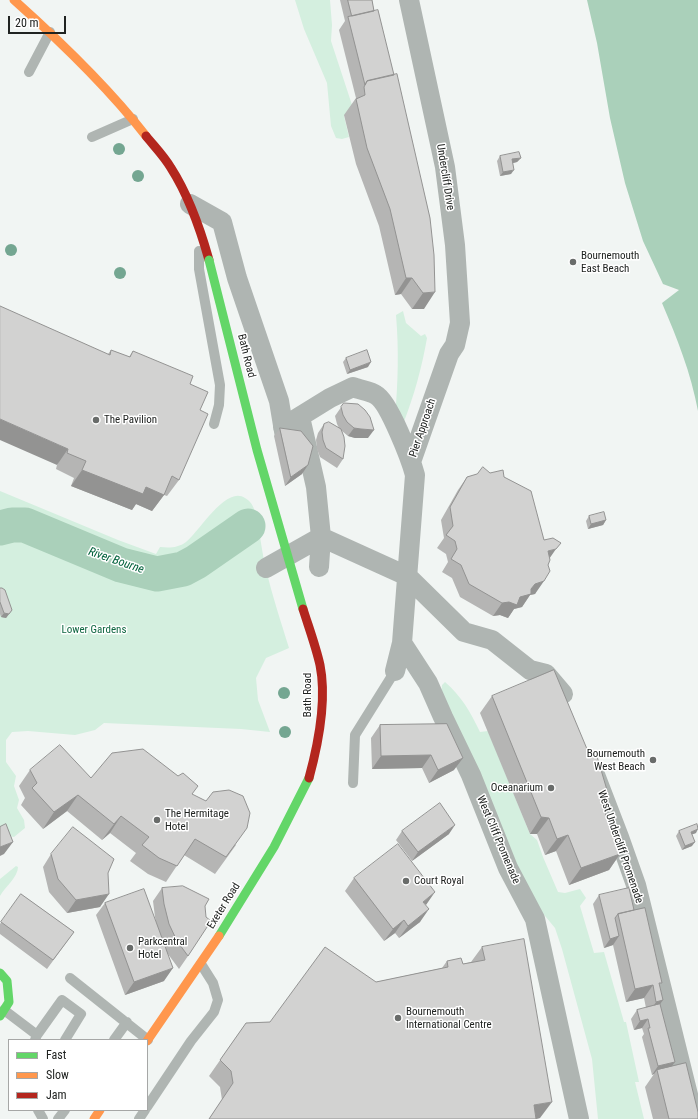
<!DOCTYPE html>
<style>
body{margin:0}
#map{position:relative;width:698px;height:1119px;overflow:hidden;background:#f1f5f3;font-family:"Roboto Condensed",sans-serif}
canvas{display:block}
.legend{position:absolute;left:8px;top:1039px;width:140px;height:72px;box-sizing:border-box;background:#fff;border:1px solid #a6a7a6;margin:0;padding:5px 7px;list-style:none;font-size:12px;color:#202321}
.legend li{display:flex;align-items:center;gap:8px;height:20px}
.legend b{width:20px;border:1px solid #a6a7a6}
.scale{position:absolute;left:8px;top:16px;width:58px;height:18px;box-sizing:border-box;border:2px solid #202321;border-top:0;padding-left:5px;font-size:12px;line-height:14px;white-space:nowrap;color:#202321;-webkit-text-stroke:3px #fff;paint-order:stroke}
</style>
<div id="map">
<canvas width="698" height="1119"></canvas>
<ul class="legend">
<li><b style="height:5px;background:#63d668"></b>Fast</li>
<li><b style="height:5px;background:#ff974d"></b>Slow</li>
<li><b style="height:5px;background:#b3261e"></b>Jam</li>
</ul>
<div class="scale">20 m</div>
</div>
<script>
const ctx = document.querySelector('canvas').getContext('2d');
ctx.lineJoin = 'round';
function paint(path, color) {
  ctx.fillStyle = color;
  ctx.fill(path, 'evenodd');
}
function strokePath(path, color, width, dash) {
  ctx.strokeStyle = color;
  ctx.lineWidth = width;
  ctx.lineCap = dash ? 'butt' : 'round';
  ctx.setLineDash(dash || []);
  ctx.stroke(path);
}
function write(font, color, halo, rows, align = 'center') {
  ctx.font = font + ' "Roboto Condensed",sans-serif';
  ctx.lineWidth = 3;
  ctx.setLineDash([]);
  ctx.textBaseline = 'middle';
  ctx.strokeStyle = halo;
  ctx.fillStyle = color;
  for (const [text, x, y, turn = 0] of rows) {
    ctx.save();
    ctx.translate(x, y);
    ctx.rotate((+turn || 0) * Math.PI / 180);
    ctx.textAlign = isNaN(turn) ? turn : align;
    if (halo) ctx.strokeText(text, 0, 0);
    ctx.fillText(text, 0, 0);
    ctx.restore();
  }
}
const green = new Path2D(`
 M295,0H330L332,25L331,41L354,111L344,116L349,137L342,139L336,138L331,126L327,83L304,29Z
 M403,311L406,323L421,336L425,334L427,338C422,367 414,396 403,424L395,418C398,382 399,351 396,315Z
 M0,491L118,540L156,554L160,547C169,548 178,548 186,542C199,532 226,485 245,498C249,500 253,505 254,509C260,529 261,549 266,569C272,595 281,622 289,648L266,658L256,678L258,700L270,732L241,729L104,723L95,730L75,735L28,731L12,732L6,740V762L16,776L14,786L19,800L17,808L24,820L25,828L14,837L4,835L0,830Z
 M445,682C462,697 470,711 480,732L488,731L530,834L537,840L543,857L558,892L565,893L580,889L586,898L580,906L594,953L604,952L624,1022H626L639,1082H635L644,1119H598L592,1059L562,949L555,928L531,899L441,697L442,685Z
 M16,866L18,867C18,877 5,887 0,896V879Z`);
const water = new Path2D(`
 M587,0H698V411C691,373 677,338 662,303L679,290L663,284L643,241L625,183L610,118L597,43Z`);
const river = new Path2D(`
 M0,528L12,525H25L121,565L157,574L183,569L196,562L248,526`);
const lane = new Path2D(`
 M29,72L50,32
 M92,137L133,119
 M199,251V269L220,385L219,405L214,424
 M353,783L355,735L395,671
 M70,978L148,1040
 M4,1010L37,1035
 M35,1040L37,1035L62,1000L81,1014L65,1040
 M114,1040L127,1022
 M147,1107L191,1041L214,1012L218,1000L213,983L201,964
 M38,1110L43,1119
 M58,1119L65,1110
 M139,1119L145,1110`);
const street = new Path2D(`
 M409,0L445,167L455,245L460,323L455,345L449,354L411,462
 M190,204L222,222L237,278L279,401L285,437
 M300,417L316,487L321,537L319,567
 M283,427L330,398L353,387C360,390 370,391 376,395C389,402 411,460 415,475L402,643L395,671
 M266,568L321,537L407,576L464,632L492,640L530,670L546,674L563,694
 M402,643L428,683L443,717L471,775L508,868L535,919L579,1119
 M594,772L619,837L636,885L694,1119`);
const fast = new Path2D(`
 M219,936L274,847L309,778
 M0,973L7,981L9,1002L0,1016`);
const slow = new Path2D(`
 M14,0C61,42 107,86 146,136
 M147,1041L219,936
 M94,1119L100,1110`);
const jam = new Path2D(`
 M146,136C154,146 164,156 171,168C189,196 200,228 209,260`);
const fastBridge = new Path2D(`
 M209,260L257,450L303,609`);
const jamBridge = new Path2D(`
 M303,609C309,628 316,647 320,665C327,700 318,745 309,778`);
const trees = [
 [119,149],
 [138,176],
 [11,250],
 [120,273],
 [284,693],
 [285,732]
];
const wall = new Path2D(`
 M340,0H372L374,11L394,75L430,218L424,309H412L401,294L395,295L379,226L356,164L344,115L356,98L339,30L345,21Z
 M500,156L521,158L517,162L513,163L511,174L500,176L497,161Z
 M111,350L129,357L133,351L190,384L200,410L179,480L167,496L164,495L152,511L136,504L132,510L71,486L74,478L56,469L57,465L108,354Z
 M346,358L368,367L347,374L343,362Z
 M344,403L368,438H355L348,436L342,431L343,459L337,468L320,457L317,449L316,440L318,433L324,424L339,428L337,424L335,416Z
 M280,428L302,474L285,486L274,436Z
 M490,473L504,477L550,558L548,565L535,594L530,595L522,607L514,609L508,618L500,615L493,616L460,597L452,578L442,572L448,562L446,554L437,548L444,538L441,520L458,490L467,477Z
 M589,516L606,520L603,525L588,529L586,521Z
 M0,588L12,610L6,618L1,617L0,614Z
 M492,696L600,800L620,854L609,870L569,885L556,851L545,855L537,834H530L480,713Z
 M447,724L454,770L429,783L422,768L372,769L371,738L380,725Z
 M30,770L192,794L236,845L215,874L184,855L166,882L148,874L130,861L136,853L110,833L102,840L67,811L43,829L21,805L25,798L19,786Z
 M402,831L449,834L412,861L396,840Z
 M679,831L696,833L692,834V846L682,850L676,836Z
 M51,854L108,873L100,907L67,913L49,892L43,867Z
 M354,878L426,905L420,922L399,938L395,933L384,941L345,891Z
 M162,888L205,906L188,956L179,969L168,954L164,981L125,995L96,915L105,903L157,927L155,917L153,901Z
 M21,894L74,932L47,969L0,934V924Z
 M599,895L634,910L660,986V1004L672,1067L698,1119H653L645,1087L654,1074L652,1075L642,1037L644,1034L642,1028L634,1030L631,1019L637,1010L646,1008L644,998L626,1002L613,945L604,948L593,904Z
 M482,947L540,1118L536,1119H209L222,1100L220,1087L209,1076L246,1023L270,1022L376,982L442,968L447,961L463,964L471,962Z`);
const shadedWall = new Path2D(`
 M521,158L517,162L509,164L512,159Z
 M514,170L511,174L500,176L503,172Z
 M406,278H412L401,294L395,295Z
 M435,292L424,309H412L423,293Z
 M371,362L368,367L347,374L350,370Z
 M0,419L68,449L57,465L0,440Z
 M354,428L374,430L368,438H355L348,436Z
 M308,465L302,474L285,486L291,477Z
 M82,470L146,487L164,495L152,511L136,504L132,510L71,486Z
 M606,520L603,525L588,529L591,524Z
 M556,549L547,562L548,551Z
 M544,581L535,594L530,595L522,607L514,609L508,618L500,615L493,616L502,603L520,597L535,584Z
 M4,613L9,614L6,618L1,617Z
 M431,755L422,768L372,769L381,756Z
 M463,758L454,770L429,783L438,770Z
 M78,795L67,811L43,829L54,812Z
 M121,816L110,833L102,840L114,824Z
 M541,817L549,818L537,834H530Z
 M455,825L449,834L412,861L418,852Z
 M698,829L696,833L688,836L691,832Z
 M568,835L556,851L545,855L557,839Z
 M13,842L4,854L0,856V847Z
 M695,842L692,846L682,850L685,846Z
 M620,854L609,870L569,885L581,868Z
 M435,892L426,905L423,902Z
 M109,894L100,907L67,913L76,900Z
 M429,909L420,922L399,938L408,926Z
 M404,920L395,933L384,941L393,929Z
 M619,936L613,945L604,948L610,939Z
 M173,968L164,981L125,995L134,982Z
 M653,985L644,998L626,1002L635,989Z
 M663,1000L654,1013L648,1015L656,1002Z
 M648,1019L642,1028L634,1030L640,1021Z
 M675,1062L669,1070H657L654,1074L652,1075L658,1066Z
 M552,1102L540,1118L536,1119L534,1105Z`);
const building = new Path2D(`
 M348,0H372L374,11L352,16Z
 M378,10L394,75L367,81L365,85L348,17Z
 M397,74L430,218L434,255L435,292L423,293L412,278H406L390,209L367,148L356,99L365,95L364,87L367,81Z
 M519,152L521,158L512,159L514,170L503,172L500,156Z
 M0,306L110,355L111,350L130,357L133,351L193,376L190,384L208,392L200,410L208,414L179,480L172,476L164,495L146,487L143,494L82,470L86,461L67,453L68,449L0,419Z
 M367,350L371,362L350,370L346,358Z
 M344,403L358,404L365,410L370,417L374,430L361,429L354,428L347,422L343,415L341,407Z
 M329,422L341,429L344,437L345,446L343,459L326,448L323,440L322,432L324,424Z
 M280,428L301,431L313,446L308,465L291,477Z
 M483,467L490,473L503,470L504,477L531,491L544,540L553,538L561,543L556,549L548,551L550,560L548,565L550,571L544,581L535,584L531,589V594L520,597L517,605L509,602L502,603L469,584L461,565L451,559L457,549L455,541L446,535L453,526L450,507L467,477L477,474Z
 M604,512L606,520L591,524L589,516Z
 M0,588H2L5,590L12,610L9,614L4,613L0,602Z
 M554,670L587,749L596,753L607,790L600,799L620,854L581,868L568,835L557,839L549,818L541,817L492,696Z
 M447,724L463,758L438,770L431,755L381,756L380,725Z
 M60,745L91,778L112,753L143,749L178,776L183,773L198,786L192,794L206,801L213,792L229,790L243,796L250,813L247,828L226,857L195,839L177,866L159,858L142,845L149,837L121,816L114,824L78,795L54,812L32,788L37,783L30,770Z
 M440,803L455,825L418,852L402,831Z
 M6,824L13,842L0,847V827Z
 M697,824L698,829L691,832L695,842L685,846L679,831Z
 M73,827L114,859L108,873L109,894L76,900L58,879L51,854Z
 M398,844L435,892L423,902L429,909L408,926L404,920L393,929L354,878Z
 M183,886L209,899L205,906L206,917L211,921L188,956L177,941L169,924L164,904L162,888Z
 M629,888L634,910L618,914L615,918L619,936L610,939L599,895Z
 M144,889L173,968L134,982L105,903Z
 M21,894L74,932L53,960L1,922Z
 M645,908L662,983H659L663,1000L656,1002L653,985L635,989L618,914Z
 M524,939L552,1102L534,1105L536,1119H209L233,1083L231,1071L220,1060L246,1023L270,1022L325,947L376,982L448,967L447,961L461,958L463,964L485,960L482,947Z
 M660,1004L675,1062L658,1066L648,1028H650L648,1019L640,1021L637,1010Z
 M686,1063L698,1112V1119H669L657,1070Z`);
const markers = [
 [573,262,4,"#696c6a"],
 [96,420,4,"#696c6a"],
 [653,760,4,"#696c6a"],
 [551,788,4,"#696c6a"],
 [157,820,4,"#696c6a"],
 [406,881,4,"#696c6a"],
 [130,948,4,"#696c6a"],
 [398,1018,4,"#696c6a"]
];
const streetNames = [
 ["Undercliff Drive",445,177,81],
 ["Bath Road",246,356,76],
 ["Pier Approach",423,428,-71],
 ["Bath Road",308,695,-90],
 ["West Cliff Promenade",498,840,67],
 ["West Undercliff Promenade",620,847,71],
 ["Exeter Road",224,906,-58]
];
const poiNames = [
 ["Bournemouth",581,256],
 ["East Beach",581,269],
 ["The Pavilion",104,420],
 ["Bournemouth",645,754,"right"],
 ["West Beach",645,767,"right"],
 ["Oceanarium",543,788,"right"],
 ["The Hermitage",165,814],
 ["Hotel",165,827],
 ["Court Royal",414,881],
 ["Parkcentral",138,942],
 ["Hotel",138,955],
 ["Bournemouth",406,1012],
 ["International Centre",406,1025]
];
const parkNames = [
 ["Lower Gardens",94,630]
];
const waterNames = [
 ["River Bourne",116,561,19]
];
paint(green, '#d4efdf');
paint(water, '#aad0ba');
strokePath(river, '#aad0ba', 35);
strokePath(lane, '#afb5b2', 10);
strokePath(street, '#afb5b2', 20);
strokePath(fast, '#63d668', 9);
strokePath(slow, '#ff974d', 9);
strokePath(jam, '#b3261e', 9);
strokePath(fastBridge, '#63d668', 9);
strokePath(jamBridge, '#b3261e', 9);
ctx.fillStyle = '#74a691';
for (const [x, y] of trees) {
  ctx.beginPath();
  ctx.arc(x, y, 6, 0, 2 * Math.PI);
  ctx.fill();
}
paint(wall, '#b5b5b4');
paint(shadedWall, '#939392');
paint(building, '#d2d2d1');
strokePath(building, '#939392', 1);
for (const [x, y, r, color] of markers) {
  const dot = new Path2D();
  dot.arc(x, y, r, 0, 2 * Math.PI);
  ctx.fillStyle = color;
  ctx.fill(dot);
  strokePath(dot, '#fff', 1.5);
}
write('11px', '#202321', '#fff', streetNames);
write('11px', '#202321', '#fff', poiNames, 'left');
write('11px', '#0e6640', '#fff', parkNames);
write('italic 12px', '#01613b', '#fff', waterNames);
</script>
